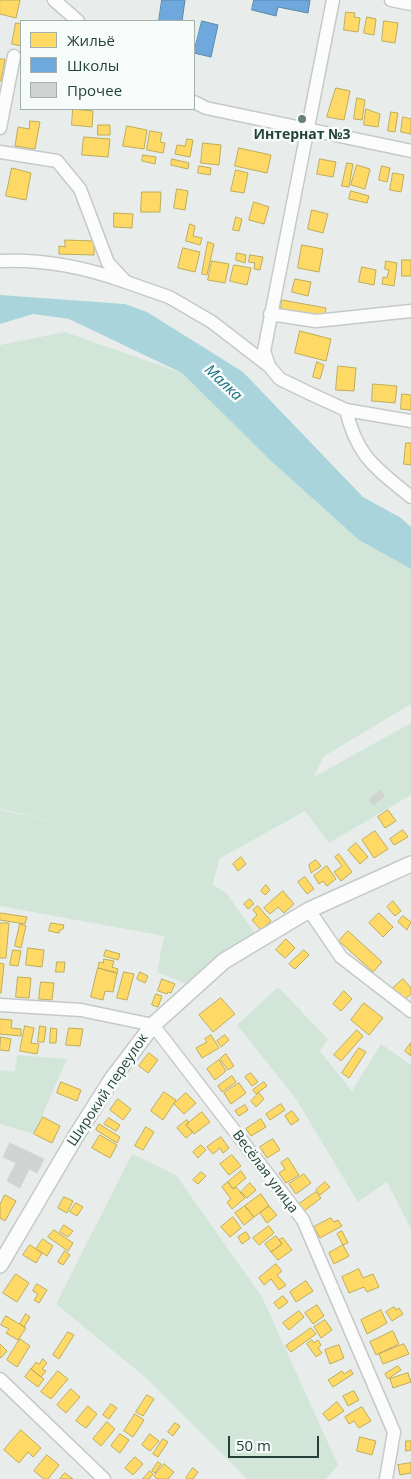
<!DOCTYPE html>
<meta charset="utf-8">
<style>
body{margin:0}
#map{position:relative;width:411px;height:1479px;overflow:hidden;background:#e8edeb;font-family:"Open Sans",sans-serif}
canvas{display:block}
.legend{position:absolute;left:20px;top:20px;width:175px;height:90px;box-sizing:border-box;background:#f7fbf9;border:1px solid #a3b1ad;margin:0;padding:6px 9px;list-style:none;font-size:15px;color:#24423a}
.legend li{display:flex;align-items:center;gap:10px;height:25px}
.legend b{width:25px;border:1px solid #a3b1ad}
.scale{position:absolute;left:228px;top:1436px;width:91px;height:22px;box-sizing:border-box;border:2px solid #24423a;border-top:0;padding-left:6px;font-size:15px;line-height:18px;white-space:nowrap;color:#24423a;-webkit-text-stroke:4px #f7fbf9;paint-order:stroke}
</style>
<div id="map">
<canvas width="411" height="1479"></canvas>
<ul class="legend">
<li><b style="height:14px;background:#ffd966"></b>Жильё</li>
<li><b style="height:14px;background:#6fa8dc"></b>Школы</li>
<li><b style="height:14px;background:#cfd4d2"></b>Прочее</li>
</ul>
<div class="scale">50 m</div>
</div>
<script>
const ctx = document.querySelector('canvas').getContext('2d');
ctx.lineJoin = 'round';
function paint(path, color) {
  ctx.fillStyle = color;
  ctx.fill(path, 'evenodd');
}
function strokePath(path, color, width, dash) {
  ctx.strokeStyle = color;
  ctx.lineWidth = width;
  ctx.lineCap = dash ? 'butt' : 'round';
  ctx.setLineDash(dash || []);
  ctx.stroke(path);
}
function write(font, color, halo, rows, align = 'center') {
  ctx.font = font + ' "Open Sans",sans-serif';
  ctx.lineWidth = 5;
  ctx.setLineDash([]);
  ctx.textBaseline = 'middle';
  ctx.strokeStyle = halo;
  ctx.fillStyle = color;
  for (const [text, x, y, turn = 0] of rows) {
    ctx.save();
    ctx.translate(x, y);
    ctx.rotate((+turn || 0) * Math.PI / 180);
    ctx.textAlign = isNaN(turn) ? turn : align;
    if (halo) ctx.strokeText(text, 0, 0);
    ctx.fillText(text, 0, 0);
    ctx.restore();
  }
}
const green = new Path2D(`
 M65,332L182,373L271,461L359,540L411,569V704L323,757L314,777L411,723V795L329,843L305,811L219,859L213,885L226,893L260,940L194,987L157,972L164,936L0,906V810L76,827L0,809V345Z
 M278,987L328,1039L320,1051L352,1091L381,1044L411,1065V1229L387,1182L358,1202L296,1099L237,1025Z
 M17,1055L67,1059L34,1134L0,1124V1070L15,1072Z
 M132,1154L176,1175L262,1297L338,1465L326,1479H247L145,1377L56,1304Z`);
const water = new Path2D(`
 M0,295L125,304L147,312L243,372L363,497L401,518L411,527V569L359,540L271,461L182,373L69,319L33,314L0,324Z`);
const homes = new Path2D(`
 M0,0H20L16,18L0,14Z
 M346,12L355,13L354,17L360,18L358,32L344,30Z
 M367,17L376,19L374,35L364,33Z
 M384,21L398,23L395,43L382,41Z
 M16,23L21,24V46L12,44Z
 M0,59H5L1,81H0Z
 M336,88L350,91L344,120L327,117Z
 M357,98L365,100L362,120L354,119Z
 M73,109L93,111L92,127L72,125Z
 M366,109L380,114L378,127L364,125Z
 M391,112L398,113L395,132L388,131Z
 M403,117L411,119V134L401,132Z
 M30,121L40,122L35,149L15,146L18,127L29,129Z
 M98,125H110V135H98Z
 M127,126L147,130L144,149L123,146Z
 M150,131L162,133L160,142L165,143L163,153L147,150Z
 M84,137L110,139L108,157L82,155Z
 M187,139L193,140L190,157L175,154L177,145L185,146Z
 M203,143L221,145L219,165L201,163Z
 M239,148L271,155L267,173L235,166Z
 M143,155L156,157L155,164L142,161Z
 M172,159L189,163L188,169L171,165Z
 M320,159L336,162L333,177L317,174Z
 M347,163L353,164L349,187L342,186Z
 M357,165L370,169L365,189L351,185Z
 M199,166L211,168L210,175L198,173Z
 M382,166L390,168L387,182L379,180Z
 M12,168L31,173L26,200L6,196Z
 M236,170L248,173L244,193L231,191Z
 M393,173L404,175L401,192L390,190Z
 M177,189L188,191L185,210L174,208Z
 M351,191L369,196L367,203L349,199Z
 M142,192H161L160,212H141Z
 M254,202L269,207L264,224L249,220Z
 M312,210L328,214L323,233L308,229Z
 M114,213L133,214L132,228L114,227Z
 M236,217L242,219L239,231L233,230Z
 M190,224L195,226L193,236L202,238L200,245L186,241Z
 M65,240L94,241V255L59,254V246L65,247Z
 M208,242L214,244L207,275L202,274Z
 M302,245L323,249L319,272L298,268Z
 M183,248L200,252L195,272L178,268Z
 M237,253L246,255L245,263L236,260Z
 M250,255L263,257L260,270L254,269L255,263L249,262Z
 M402,260H411V276H402Z
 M212,261L229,264L225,283L208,280Z
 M386,261L397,263L394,286L382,284L383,277L387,278L389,270L385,269Z
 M234,265L251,268L247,285L230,281Z
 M362,267L376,270L374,285L359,282Z
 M295,279L311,282L308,296L292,292Z
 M282,300L326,308L324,317L281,309Z
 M300,331L331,339L326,361L295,353Z
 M317,362L324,365L320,379L313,377Z
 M338,366L356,368L354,391L336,390Z
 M373,384L397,386L395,403L372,401Z
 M402,394L411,395V410L401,409Z
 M406,443H411V465L404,464Z
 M388,810L396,821L385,828L378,817Z
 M403,830L408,837L394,845L390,839Z
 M375,831L388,849L374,858L362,840Z
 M356,843L368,857L360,864L348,850Z
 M339,854L352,872L341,881L334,872L342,866L335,857Z
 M241,857L246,864L238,871L233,864Z
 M316,860L321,866L311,873L309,865Z
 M327,866L336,879L327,886L323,881L319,884L314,876Z
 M305,877L314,889L307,894L298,882Z
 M266,885L270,890L265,895L261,891Z
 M283,891L294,904L284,913L278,907L270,914L264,908Z
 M250,899L254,904L248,909L244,904Z
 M393,901L401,911L395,916L387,907Z
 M258,906L271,921L261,930L252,920L257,915L253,910Z
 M0,913L27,917L25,924L0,920Z
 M379,913L393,927L383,937L369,923Z
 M403,916L411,922L407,930L398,922Z
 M0,923H9L6,958H0Z
 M51,923L64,925L63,929L60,930L59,933L49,931Z
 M20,924L26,926L21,948L15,946Z
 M348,931L382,962L373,972L339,941Z
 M286,939L295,948L285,958L276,950Z
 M28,948L44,950L42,967L26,965Z
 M13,950L21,951L18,966L10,965Z
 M106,950L120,954L118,960L104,956Z
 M304,950L309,955L295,969L289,964Z
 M104,959L114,961L112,967L118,969L117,973L98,968L99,962L103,963Z
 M57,962H65L64,972H56Z
 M0,963L4,964L1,993H0Z
 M98,968L117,973L113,992L105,991L103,1000L91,997Z
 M124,972L134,974L127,1000L117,998Z
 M140,972L148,976L145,983L137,979Z
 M18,977L31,978L29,998L16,997Z
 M162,979L175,984L171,993L168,992L167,994L158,991Z
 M403,979L411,988V994L403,1001L392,989Z
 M41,982L54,983L52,1000L39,999Z
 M344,991L352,999L341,1011L333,1004Z
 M156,994L162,996L158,1007L152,1005Z
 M221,998L235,1014L213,1032L199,1015Z
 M364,1003L383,1018L369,1035L351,1020Z
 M0,1019L12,1020L11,1028L21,1029V1036L0,1034Z
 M25,1026L34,1028L31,1043L39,1044L37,1054L20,1051Z
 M40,1026L46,1027L44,1042H38Z
 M51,1028L57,1029L56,1043H50Z
 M69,1028L83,1029L80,1046L66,1045Z
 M357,1030L363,1036L341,1061L334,1055Z
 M211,1035L219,1048L202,1058L196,1048L207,1042L205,1039Z
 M225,1035L229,1040L221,1047L217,1041Z
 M1,1037L11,1039L9,1051L0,1050Z
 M411,1043V1056L405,1051Z
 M359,1048L366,1052L349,1078L342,1073Z
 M149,1053L158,1060L148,1073L139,1066Z
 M226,1054L234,1066L228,1070L220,1059Z
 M219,1060L226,1071L215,1080L207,1069Z
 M251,1073L258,1082L252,1086L245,1077Z
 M232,1076L236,1082L222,1092L218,1086Z
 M61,1082L81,1090L77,1101L57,1093Z
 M264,1082L267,1086L256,1094L253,1090Z
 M239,1083L246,1093L231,1104L224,1093Z
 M164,1092L176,1100L163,1120L151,1111Z
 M186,1093L196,1103L184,1114L174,1104Z
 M259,1093L264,1099L256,1107L251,1101Z
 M118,1099L131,1109L123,1120L110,1110Z
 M281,1104L285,1110L270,1120L266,1114Z
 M245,1105L248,1110L239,1116L235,1111Z
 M292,1111L299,1120L291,1125L285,1116Z
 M202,1112L210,1122L194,1134L186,1125Z
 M43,1117L60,1126L52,1143L34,1134Z
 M109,1118L120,1125L116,1131L104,1124Z
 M261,1119L266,1127L251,1136L246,1129Z
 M187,1120L189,1123L186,1125L193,1132L186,1138L177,1128Z
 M99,1124L120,1137L117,1143L96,1130Z
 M146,1127L154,1132L143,1150L135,1146Z
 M100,1135L117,1145L110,1158L92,1148Z
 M221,1137L229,1148L223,1153L220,1148L213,1154L207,1147Z
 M273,1139L280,1150L267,1158L260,1147Z
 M201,1145L206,1150L198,1158L193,1152Z
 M232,1155L241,1166L229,1175L220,1164Z
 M288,1158L299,1175L286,1183L279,1173L285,1169L281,1163Z
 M241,1171L246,1178L233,1189L228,1182Z
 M201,1172L206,1176L198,1184L193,1180Z
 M304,1174L311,1183L296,1194L289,1184Z
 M228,1182L233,1189L236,1187L245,1198L232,1209L227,1202L231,1199L222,1187Z
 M325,1182L330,1187L320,1195L316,1190Z
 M250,1183L256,1190L247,1198L241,1192Z
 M316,1192L321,1198L304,1211L299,1204Z
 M261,1194L269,1206L254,1217L245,1206Z
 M5,1195L16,1201L5,1221L0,1218V1205Z
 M64,1197L73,1201L67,1213L58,1208Z
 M76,1203L83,1207L77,1216L70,1212Z
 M245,1206L254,1217L244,1225L235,1213Z
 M269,1206L277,1215L267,1223L260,1213Z
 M233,1217L241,1228L230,1237L221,1227Z
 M331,1218L334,1222L338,1220L342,1226L320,1238L314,1227Z
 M64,1225L73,1231L68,1237L60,1232Z
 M269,1226L274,1233L259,1245L253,1238Z
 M54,1230L73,1243L68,1251L48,1237Z
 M342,1231L348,1243L343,1245L337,1234Z
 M246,1232L250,1238L242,1244L238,1237Z
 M276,1236L282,1244L271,1252L265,1244Z
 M283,1238L292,1250L278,1260L271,1252L282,1244L279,1240Z
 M43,1239L53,1246L47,1256L36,1249Z
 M30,1245L42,1253L36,1263L23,1255Z
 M343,1245L349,1256L334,1264L329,1253Z
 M65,1251L70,1255L63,1265L58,1262Z
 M276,1264L282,1271L277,1275L286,1285L279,1290L271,1279L264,1285L259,1278Z
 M359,1269L363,1278L373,1274L379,1287L367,1292L364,1287L349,1293L342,1277Z
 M16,1274L29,1283L17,1302L3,1293Z
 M306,1281L313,1291L296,1302L290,1292Z
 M37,1284L47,1290L39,1303L34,1300L38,1294L33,1291Z
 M283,1296L288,1302L279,1309L274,1303Z
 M317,1305L324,1316L313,1324L305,1313Z
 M394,1307L396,1310L399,1308L403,1314L392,1321L386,1312Z
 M381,1310L387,1323L367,1334L361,1320Z
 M299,1311L304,1317L289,1330L283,1323Z
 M26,1314L30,1317L24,1327L20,1324Z
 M6,1316L26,1328L18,1340L6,1333L9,1329L1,1325Z
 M325,1320L332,1330L321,1338L314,1327Z
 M311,1328L316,1334L291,1352L286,1346Z
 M393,1331L399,1344L376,1355L370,1342Z
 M68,1332L74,1335L59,1359L53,1355Z
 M20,1339L30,1346L17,1367L7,1360Z
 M312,1340L314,1343L318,1340L321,1345L318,1348L322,1353L316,1357L307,1344Z
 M0,1344L7,1351L1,1358L0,1357Z
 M404,1344L409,1354L383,1364L379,1354Z
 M339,1345L344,1358L330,1364L325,1350Z
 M43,1359L47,1363L42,1369L46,1371L41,1377L31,1369L36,1362L39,1364Z
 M398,1366L401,1370L388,1379L385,1374Z
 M31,1369L44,1379L38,1387L25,1377Z
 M351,1370L353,1374L333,1387L328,1380L342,1371L344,1374Z
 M58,1371L68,1379L51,1399L41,1392Z
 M408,1373L411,1382L393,1388L390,1379Z
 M71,1389L80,1397L66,1413L57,1405Z
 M354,1391L359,1400L348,1406L343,1396Z
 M147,1395L154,1399L143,1416L136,1412Z
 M337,1402L344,1411L329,1421L323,1414Z
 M111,1404L117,1408L109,1419L103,1415Z
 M88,1406L97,1414L86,1428L76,1421Z
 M362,1407L371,1421L359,1428L354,1421L349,1424L345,1417Z
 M135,1414L144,1420L133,1437L124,1431Z
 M107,1422L115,1429L101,1446L93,1439Z
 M175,1423L180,1426L173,1436L168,1432Z
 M21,1430L41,1448L33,1457L28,1452L19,1463L4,1450Z
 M120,1434L129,1440L120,1453L111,1446Z
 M150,1434L159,1441L150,1451L142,1445Z
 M360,1437L376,1441L372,1455L357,1451Z
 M163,1439L168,1442L158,1457L153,1454Z
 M406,1441H411V1450L406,1451Z
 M47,1455L59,1465L48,1479H44L34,1471Z
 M135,1457L143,1464L133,1475L125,1468Z
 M158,1462L161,1464L155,1473L152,1471Z
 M411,1463V1473L400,1475L398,1465Z
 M164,1464L174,1472L168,1479H157L154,1476Z
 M193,1468L198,1472L193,1479H187L186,1478Z
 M150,1471L153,1474L149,1479H143Z
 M65,1473L73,1479H60Z`);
const schools = new Path2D(`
 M162,0H185L182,21H159Z
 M254,0H310L308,13L278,7L276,16L252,10Z
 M202,21L218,25L211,57L194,53Z`);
const building = new Path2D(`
 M380,790L385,796L373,805L369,800Z
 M10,1143L44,1159L37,1173L29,1169L20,1188L7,1181L16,1163L3,1157Z`);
const minor = new Path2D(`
 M54,0L78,21
 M333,0L264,351L269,366L280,379L311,394L346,410L411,421
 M391,0L411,4
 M194,102L206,108L411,151
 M0,128L14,56
 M0,152L57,161L80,189L108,263L126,282L169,297L212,322L269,366
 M0,261C42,259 84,267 123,281
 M270,314L316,321L411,311
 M346,410C357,457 376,468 411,497
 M309,910L341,957L411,1011
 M0,1005L81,1010L153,1025L303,1220L394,1432L386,1479
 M0,1379L104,1479`);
const tertiary = new Path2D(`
 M0,1265L76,1136L112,1079L153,1025L224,961L309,910L411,864`);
const markers = [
 [302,119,5,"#697e78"]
];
const poiNames = [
 ["Интернат №3",302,135]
];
const streetNames = [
 ["Широкий переулок",108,1090,-56],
 ["Весёлая улица",265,1172,53]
];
const waterNames = [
 ["Малка",223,383,43]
];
paint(green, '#d1e6d8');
paint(water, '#a9d4db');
paint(homes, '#ffd966');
strokePath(homes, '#bdac59', 1);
paint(schools, '#6fa8dc');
strokePath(schools, '#5889ab', 1);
paint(building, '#cfd4d2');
strokePath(building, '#d1d6d4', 1);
strokePath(minor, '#c5cac8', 15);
strokePath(tertiary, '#c5cac8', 18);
strokePath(minor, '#fcfcfc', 12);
strokePath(tertiary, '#fcfcfc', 15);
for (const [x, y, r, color] of markers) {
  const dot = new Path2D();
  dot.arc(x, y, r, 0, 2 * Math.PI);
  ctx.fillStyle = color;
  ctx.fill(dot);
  strokePath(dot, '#f7fbf9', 2);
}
write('bold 14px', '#24423a', '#f7fbf9', poiNames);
write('14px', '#24423a', '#f7fbf9', streetNames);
write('italic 15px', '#1c6f80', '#f7fbf9', waterNames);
</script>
